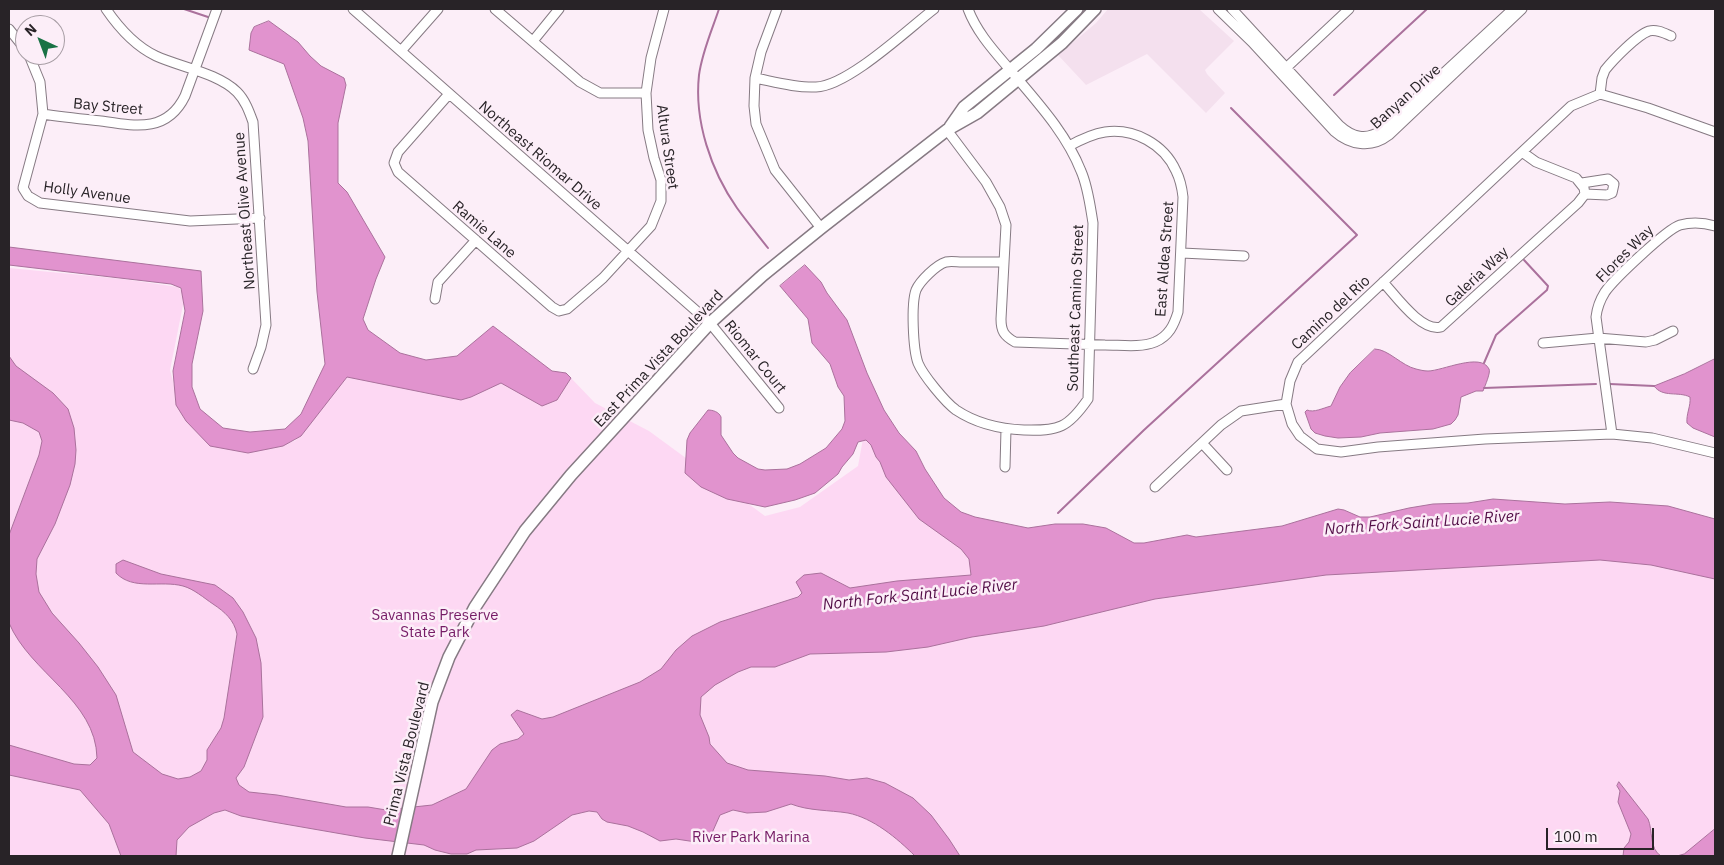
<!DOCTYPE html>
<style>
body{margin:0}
#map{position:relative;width:1724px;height:865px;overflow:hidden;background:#fceef8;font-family:"IBM Plex Sans",sans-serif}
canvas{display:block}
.frame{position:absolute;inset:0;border:10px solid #282327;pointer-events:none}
.north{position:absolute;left:15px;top:15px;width:50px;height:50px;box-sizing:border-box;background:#fceef8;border:1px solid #a79da4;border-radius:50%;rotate:317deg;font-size:14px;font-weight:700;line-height:20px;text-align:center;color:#282327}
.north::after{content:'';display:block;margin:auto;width:18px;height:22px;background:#197245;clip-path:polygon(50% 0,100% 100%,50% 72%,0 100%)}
.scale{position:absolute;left:1546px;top:828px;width:108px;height:22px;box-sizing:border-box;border:2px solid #282327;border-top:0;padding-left:6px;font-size:15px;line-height:18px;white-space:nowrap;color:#282327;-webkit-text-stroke:4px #fceef8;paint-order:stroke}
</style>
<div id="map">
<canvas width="1724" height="865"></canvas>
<div class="frame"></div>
<div class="north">N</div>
<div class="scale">100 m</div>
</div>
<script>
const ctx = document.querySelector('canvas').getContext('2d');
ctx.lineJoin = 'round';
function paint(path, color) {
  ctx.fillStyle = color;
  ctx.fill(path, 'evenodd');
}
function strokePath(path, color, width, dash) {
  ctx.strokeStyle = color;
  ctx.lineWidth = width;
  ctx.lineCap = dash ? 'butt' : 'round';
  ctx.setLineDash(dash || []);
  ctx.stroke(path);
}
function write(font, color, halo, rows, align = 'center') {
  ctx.font = font + ' "IBM Plex Sans",sans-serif';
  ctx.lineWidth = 5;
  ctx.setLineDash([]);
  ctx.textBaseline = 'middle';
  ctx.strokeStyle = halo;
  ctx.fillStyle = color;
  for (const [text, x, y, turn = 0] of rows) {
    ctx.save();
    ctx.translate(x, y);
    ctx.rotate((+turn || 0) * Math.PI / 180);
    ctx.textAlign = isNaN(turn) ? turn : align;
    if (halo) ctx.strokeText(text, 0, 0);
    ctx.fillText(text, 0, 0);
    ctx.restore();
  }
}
const built = new Path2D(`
 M1108,9H1199L1234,41L1205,70L1207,74L1225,93L1206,113L1147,54L1086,85L1058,55L1096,23Z`);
const green = new Path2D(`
 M9,268L123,279L178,287L185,295L170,370L181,411L252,449L295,441L346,374L497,378L546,403L571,378L595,403L649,431L765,516L800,507L858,466L865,428L967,537L982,576L1312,546L1715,548V856H9Z`);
const water = new Path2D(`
 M269,21L298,42L310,56L321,66L344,78L346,85L338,123V183L347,192L385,257L376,279L363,319L368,330L400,353L426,360L457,356L493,326L552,371L566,373L571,378L557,400L542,406L501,383L471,397L461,400L347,377L301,436L283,446L248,453L210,446L186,421L176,405L173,371L185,311L181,288L171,284L9,265V247L201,271L203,311L192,364V387L200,409L223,428L250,432L285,429L301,414L325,364L317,292L308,141L303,118L284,64L249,50L251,33L254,27Z
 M805,265L821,282L827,293L847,320L867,373L884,410L899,433L916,451L925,469L944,498L961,512L975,517L1028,528L1055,524H1083L1106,528L1134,543H1144L1187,535L1196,537L1282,526L1338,509L1344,510L1360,517H1370L1409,508L1433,504L1468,503L1493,499L1565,504L1610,502L1668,506L1715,519V579L1651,565L1600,560L1326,575L1155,599L1044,626L972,637L928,647L886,652L810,654L775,667H751L738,672L715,685L701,697L700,715L709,737L710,744L727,763L748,770L825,776L849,780L867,778L885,783L913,798L931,815L949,839L960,856H915C897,838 873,818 848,813C829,810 809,811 791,804L766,812L747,813L733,810L720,815L712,833L703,841L696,842L676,839L660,841L643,832L628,826L607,822L602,819L597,812L589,811L572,815L534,841L517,848L476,850L467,854H451L435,850L424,845L365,838L273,822L241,816L225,810L214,813L189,827L177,840L176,856H121L109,824L80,790L9,775V745L74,764L90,765L97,758C96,700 30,673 9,623V535L39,455L42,441L39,432L23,423L9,420V356L16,366L53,393L68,409L74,428L76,450L75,464L70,485L55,524L37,559L36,574L39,592L52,613L79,643L98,667L116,695L133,752L162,774L178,779L190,777L201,771L207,760V750L221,728L224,718L237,634C234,620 225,612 213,604C204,598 194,589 183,586C161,580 133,591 116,573V564L123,560L161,574L215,585L233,598L243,612L256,638L261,663L263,717L244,767L236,778L239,785L249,792L277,795L346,807H368L386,810L432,805L466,789L492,750L500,744L518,739L524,734L511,715L517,710L542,719L553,717L640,682L661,669L676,650L692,636L720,622L798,597L802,593L796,582L804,575L821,573L850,588L897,581L971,575L969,559L961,549L919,519L886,477L880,462L876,457L871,445L866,440L858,442L853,454L842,467L838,474L815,493L795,500L765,507L727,499L701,487L685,473L687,440L690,433L708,410C713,410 719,412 721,417V435L733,453L738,458L758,469L765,470L787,469L800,464L826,448L842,429L845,421L844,396L838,387L830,364L812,343L808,319L780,286Z
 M1375,349C1388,349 1402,366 1416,369C1420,370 1424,371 1428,371C1442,371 1481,352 1489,369C1491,372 1485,386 1483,391H1476L1461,397L1458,415L1455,420L1451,424L1433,429L1380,433L1361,437L1338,438L1325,436L1315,433L1311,429L1305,412L1307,410C1314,413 1323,408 1331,406L1340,387L1350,373Z
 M1715,359V437L1693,428L1687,423C1686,414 1691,406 1690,397C1678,391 1663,398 1654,386L1684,374Z
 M1619,782L1648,819C1653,830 1649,849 1661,856H1623L1624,848L1629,842L1631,834L1618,802L1620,791L1617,786Z
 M1715,829V856H1677L1684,854Z`);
const stream = new Path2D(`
 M184,9L208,17
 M719,9C712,30 702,52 699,75C694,121 711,171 737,208C747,222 758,235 768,248
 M1334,95L1427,9
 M1484,363L1496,335L1547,290L1548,286L1524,260
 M1610,384L1654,386
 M1484,388L1596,384
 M1058,513L1144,430L1357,235L1231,108`);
const minor = new Path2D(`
 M106,9C119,28 135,46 156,56C180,67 218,73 237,92C245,100 249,111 253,122L266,325L261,347L253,369
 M353,9L710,323L779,408
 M495,9L580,82L600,93H646
 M777,9L761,52L755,78L754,106L756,124L775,170L821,228
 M968,9C977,33 995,52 1011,71C1037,102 1066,133 1081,171C1088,187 1090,205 1093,223L1088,399C1068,428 1059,431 1024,430C1000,429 977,424 956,410C945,402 923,375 918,363C913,349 911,304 916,290C920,281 936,265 946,262C951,261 957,262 962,262C976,262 990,262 1004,262
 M1218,9L1252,42L1334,131C1350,145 1371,149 1389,135L1522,9
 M1232,9L1339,125C1352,137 1366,141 1382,130L1513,9
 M9,29L25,49
 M533,41L559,9
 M401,51L438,9
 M29,55L40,82L43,114L23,188L28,196L40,203L190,221L260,218
 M1286,68L1349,9
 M755,78C775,82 796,88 816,87C848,86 908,29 934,9
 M449,94L398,152L394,163L398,172L552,307L559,311L567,309L603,278L651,226L661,201V180L654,158L648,130L646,93L651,58L664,9
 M1600,94L1602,78L1605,70C1613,60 1637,35 1649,31C1657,29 1664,33 1671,36
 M43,114C62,117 82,119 101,121C135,126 167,133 185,96L217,9
 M947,130L986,182L1000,207L1006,225L1001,319C1001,331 1004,336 1015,342C1045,343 1075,344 1105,345C1121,345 1140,348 1155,342C1169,336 1174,325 1178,312L1183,197C1182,188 1180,179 1176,171C1164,144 1134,128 1105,132C1092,134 1080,140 1069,146
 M1715,132L1648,108L1600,94L1571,106L1298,362L1290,381L1286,404L1292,424L1300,436L1317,449L1341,452L1378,447L1485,439L1612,434L1652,438L1715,453
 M1582,183L1608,179L1614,184L1612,193L1607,195L1585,194
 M1182,253L1244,256
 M1383,282C1396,296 1421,332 1441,327L1578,203L1585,194L1584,188L1576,178L1536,162L1522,152
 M435,299L438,282L476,240
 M1543,343L1598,338L1646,342L1655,340L1673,331
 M1612,434L1596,317C1597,308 1600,300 1605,292C1614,279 1667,229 1680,225C1691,222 1705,223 1715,226
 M1202,443L1227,470
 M1005,467L1006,429
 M1155,487L1221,425L1241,411L1286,404`);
const major = new Path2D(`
 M950,127L964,107L1036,49L1077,9
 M398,856L432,702L449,657L475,607L525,531L571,475L710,323L763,275L821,228L947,130L977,113L1062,43L1095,9`);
const streetNames = [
 ["Banyan Drive",1406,97,-42],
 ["Bay Street",108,107,5],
 ["Altura Street",667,147,82],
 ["Northeast Riomar Drive",540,156,41],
 ["Holly Avenue",87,193,8],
 ["Northeast Olive Avenue",245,211,-94],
 ["Ramie Lane",484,230,41],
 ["Flores Way",1625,254,-45],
 ["East Aldea Street",1165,259,-86],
 ["Galeria Way",1477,277,-43],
 ["Southeast Camino Street",1076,308,-88],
 ["Camino del Rio",1331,313,-43],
 ["Riomar Court",755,357,51],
 ["East Prima Vista Boulevard",659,359,-47],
 ["Prima Vista Boulevard",407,754,-76]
];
const parkNames = [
 ["Savannas Preserve",435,616],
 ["State Park",435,633],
 ["River Park Marina",751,838]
];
const waterNames = [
 ["North Fork Saint Lucie River",1422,523,-4],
 ["North Fork Saint Lucie River",920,595,-6]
];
paint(built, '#f4e0ee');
paint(green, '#fdd8f3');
paint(water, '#e193ce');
strokePath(water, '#aa719c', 1);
strokePath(stream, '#aa719c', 2);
strokePath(minor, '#867a83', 11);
strokePath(major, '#867a83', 14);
strokePath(minor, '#fff', 9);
strokePath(major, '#fff', 11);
write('15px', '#282327', '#fceef8', streetNames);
write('15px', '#761c66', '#fceef8', parkNames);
write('italic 16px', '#540f48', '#fceef8', waterNames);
</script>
